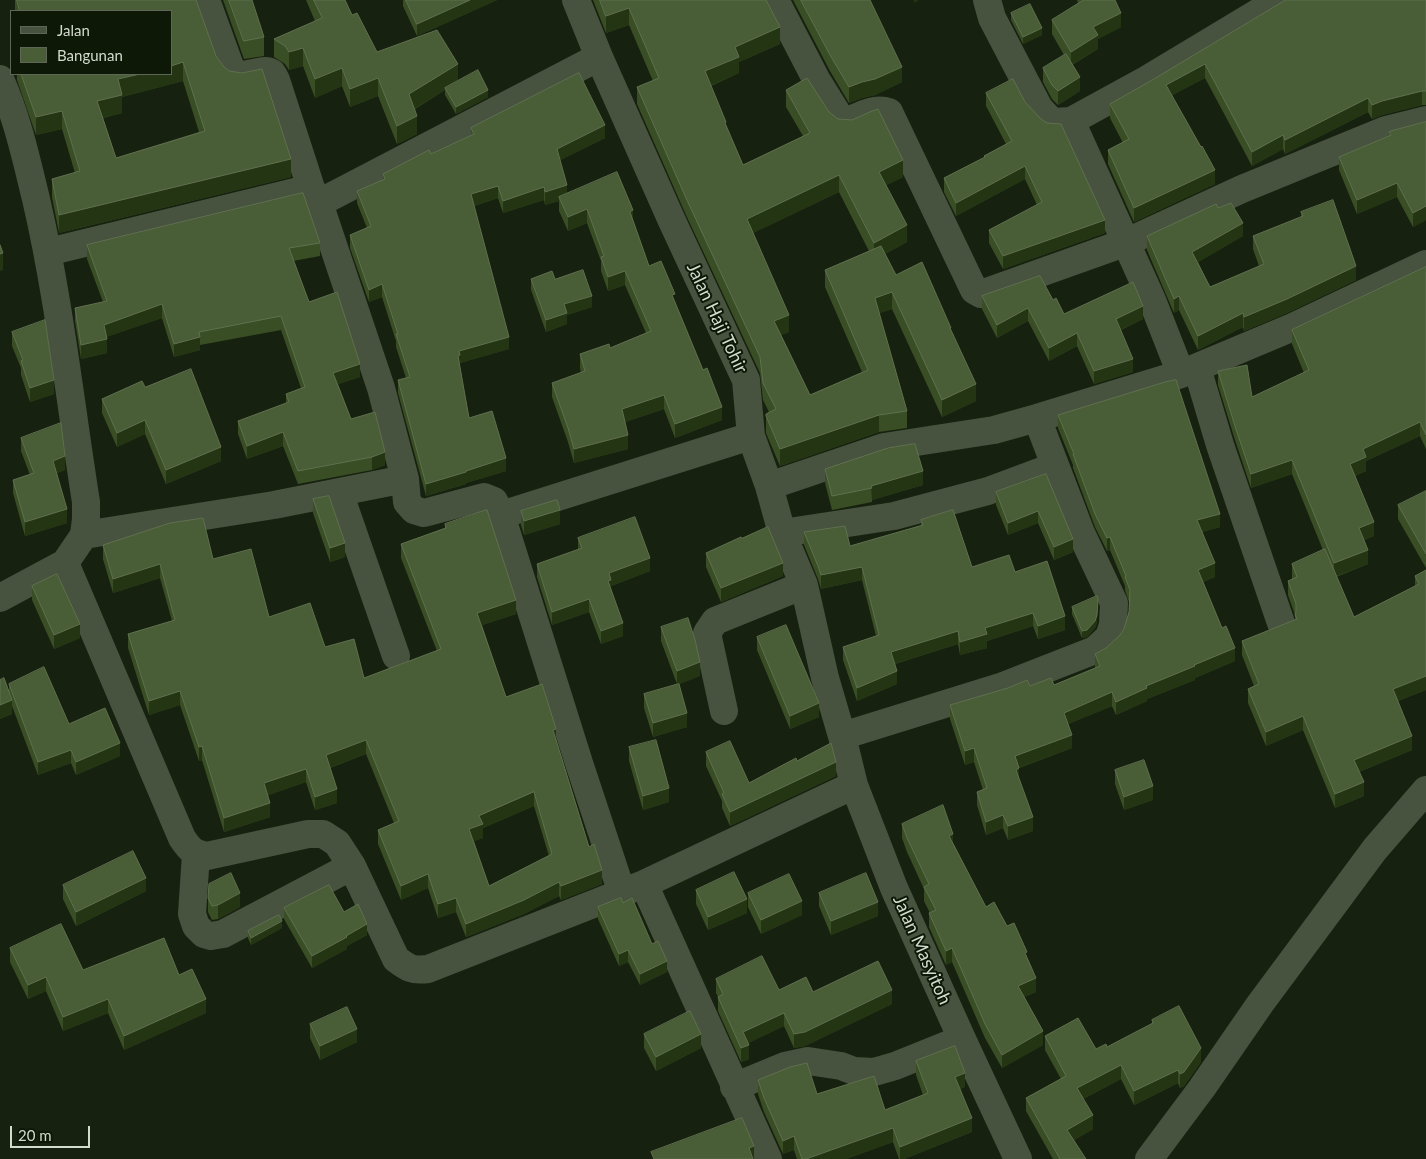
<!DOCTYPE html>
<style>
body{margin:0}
#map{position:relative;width:1426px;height:1159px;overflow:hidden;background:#17210f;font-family:Lato,sans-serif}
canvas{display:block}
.legend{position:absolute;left:10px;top:10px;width:162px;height:65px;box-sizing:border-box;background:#0e1807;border:1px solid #5d6657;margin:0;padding:6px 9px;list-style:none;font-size:15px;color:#d3dace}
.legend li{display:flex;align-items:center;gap:10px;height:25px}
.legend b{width:25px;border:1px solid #5d6657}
.scale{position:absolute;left:10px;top:1126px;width:80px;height:22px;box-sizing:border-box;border:2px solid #d3dace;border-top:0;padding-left:6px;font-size:15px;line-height:18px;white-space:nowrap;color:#d3dace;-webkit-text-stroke:4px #0e1807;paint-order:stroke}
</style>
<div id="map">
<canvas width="1426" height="1159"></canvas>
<ul class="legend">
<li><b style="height:6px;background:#47533f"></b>Jalan</li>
<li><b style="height:14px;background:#495d37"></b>Bangunan</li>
</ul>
<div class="scale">20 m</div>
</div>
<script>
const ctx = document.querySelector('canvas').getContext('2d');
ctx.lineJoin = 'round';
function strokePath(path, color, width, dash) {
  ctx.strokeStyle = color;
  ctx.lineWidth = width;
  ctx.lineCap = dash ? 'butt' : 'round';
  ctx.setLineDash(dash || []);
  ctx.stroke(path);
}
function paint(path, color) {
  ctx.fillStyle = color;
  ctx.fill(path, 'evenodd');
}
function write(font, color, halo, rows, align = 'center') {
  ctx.font = font + ' Lato,sans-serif';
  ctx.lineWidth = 4;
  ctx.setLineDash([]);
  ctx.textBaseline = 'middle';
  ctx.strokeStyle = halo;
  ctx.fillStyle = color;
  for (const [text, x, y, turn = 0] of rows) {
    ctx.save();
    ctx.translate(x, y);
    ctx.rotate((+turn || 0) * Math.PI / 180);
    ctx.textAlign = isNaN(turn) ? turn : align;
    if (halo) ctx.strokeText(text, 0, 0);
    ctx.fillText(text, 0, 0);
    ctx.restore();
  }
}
const minor = new Path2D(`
 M206,0L231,69L236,75C247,77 264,67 272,73C272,73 276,79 276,80L311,188L319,203L381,388L405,479L407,502L414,510L424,513L484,497L494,501L501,515L579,763L622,893
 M576,0L599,57L672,221L746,380L751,436L769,486L782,533L804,585L825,678L842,736L854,785L894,888L962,1039L1018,1159
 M775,0L816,79L842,121L846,122C860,116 873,107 889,112L974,290L981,294L1127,242L1242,189L1386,130L1426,120
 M987,0L992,18L1039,108L1052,122L1071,121L1152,300L1181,374
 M0,79C17,117 26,158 36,199C59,298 70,401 86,502V519L84,535L65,563L0,598
 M1071,121L1146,80L1279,0
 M319,203L599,57
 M48,252L311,188
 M1197,368L1220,445L1281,623
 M769,486L884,447L994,430L1037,418L1181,374L1293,327L1426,264
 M339,492L396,656
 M501,515L751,436
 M782,533L894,516L988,491L1055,466
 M84,535L274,505L405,479
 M65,563L182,838C190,850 193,853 207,856L308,834H323L337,843L352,866L396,959C408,968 412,971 428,969L644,884L854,785
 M724,711L707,633L715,621L804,585
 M842,736L1003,686L1095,650L1109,637L1113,625L1114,603L1081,533L1037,418
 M196,854L192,914L196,926L204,934L211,936L223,934L352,866
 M644,884L768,1159
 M734,1087L785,1066L808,1061L841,1066L854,1071L874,1072L895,1066L962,1039
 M1149,1159L1202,1088L1260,1004L1375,849L1426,790`);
const wall = new Path2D(`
 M15,0H196L216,56L291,177L59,233L52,197V179L75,173L62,129L36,135L17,80V74H171V11H15ZM183,81L199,132L116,158L103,118L122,113V97Z
 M223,0H252L264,37V56L244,59Z
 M306,0H345L352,15L377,52L458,81L488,97L456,114L445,95V90L415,109L417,134L397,144L378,96L350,107L342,86L315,98L303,66L289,70L285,64L274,57V39L315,21Z
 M403,0H497L417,36L403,6Z
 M593,0H766L780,44L739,62V73L711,86L726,126L743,165L803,136L786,107V90L829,112L903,177L886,185L907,242L885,254L896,275L951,331L976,401L942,417L892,309L879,313L907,411V428L879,432L780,466L766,433V414L769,412L763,400L760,373L686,215L637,104V87L653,81L629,25L606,33ZM839,192L869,251L825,270V287L862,372L810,395L781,335L789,332L753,233Z
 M793,0H870L902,82L875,95L862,98L849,103L830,71Z
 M1077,0H1115L1121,27L1098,39V49L1072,65L1080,91L1058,105L1052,99L1043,82V68L1064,55L1052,34V20L1078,3Z
 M1426,0V105H1422L1382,115L1372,119L1368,112L1285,154L1283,149L1252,166L1205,78L1172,95L1215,184L1134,222L1108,164V150L1123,143L1110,118V104L1154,79Z
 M1011,13L1042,35L1023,44L1011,20Z
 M986,93L1025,102L1105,233L1003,269L989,243V230L1037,205L1025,179L956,216L944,192V178L984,158V156L1006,144L986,106Z
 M1426,122V220L1413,227L1397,197L1357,214L1339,170V157L1389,135V132Z
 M471,128L605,138L560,160L567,193L633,220L649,266L675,302L722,420L675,438L664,409L625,422L628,449L574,463L568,442L552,397V383L581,373L580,368V354L610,348L646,333L625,285L608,291L601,271V261L587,223L568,231L559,211V201L545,205L544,200L503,213L498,198L474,206L509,349L460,363V368L469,418L506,471L466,483V484L426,496L398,393V380L406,378L396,347V341L382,297L369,302L350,248V235L367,228L357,203V191L383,180V174L431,154L471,135Z
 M1218,208L1243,236L1198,262L1210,287L1259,266L1253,249V236L1301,217V212L1356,280L1287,313L1244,331L1243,327L1198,350L1179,310L1174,313L1147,250V236Z
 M320,243V256L293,261L309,302L360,377L338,384L351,419L385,465L372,470L298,484L283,446L247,459L238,434V421L286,403V394L301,388L281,330L200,345V350L174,357L162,318L106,337L107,353L81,359L75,321V308L103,302L87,259V245Z
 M1426,267V449L1420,436L1366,461V471L1355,476L1374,536L1364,540L1368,564L1336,577L1354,617L1415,587V576L1426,570V690L1398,701L1412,750L1359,772L1364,796L1335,808L1303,730L1266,746L1248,703V689L1254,686L1242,655V641L1295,620V615L1288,595V581L1292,579V564L1323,550L1292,474L1251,488L1235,440L1218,385V371L1252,397L1304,373L1292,344V330Z
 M531,279H555L592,307L567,315V324L546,332L531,290Z
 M982,296L1053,300L1064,314L1143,319L1121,330L1133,372L1094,384L1077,346L1049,361L1028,321L997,338L982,309Z
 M12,332L54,394L30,402L21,375V368L12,346Z
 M145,387L221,461L166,484L145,434L117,447L102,413V399Z
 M1058,415L1220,527L1202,532L1215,577L1203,582L1235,661L1195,678V680L1147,699V701L1116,715L1112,706L1068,724L1072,748L1019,768V780L1033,831L1008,840L1003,828L986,835L977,805V792L983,790L974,762L965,765L950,719V705L1030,686L1054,685L1095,668V654L1106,648L1120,635L1124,629L1129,612V602L1125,590V586L1110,550L1107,551L1095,527L1073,468V465L1058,428Z
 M21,438L65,470L57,473L67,523L25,536L13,493V480L30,475L21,451Z
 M825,469L923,485L872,500V502L832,510L825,483Z
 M1046,474L1073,552L1054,560L1038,523L1008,535L996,505V492Z
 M1426,491V568L1398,519V505Z
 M313,499L345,557L330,562L313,513Z
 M521,511L560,524L524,535L521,525Z
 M921,520L972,567L1015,572L1065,630L1038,639L1033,626L987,641V648L960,655L958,644L895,664L897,684L857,701L843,660V647L876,636L862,580L821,589L818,579L804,545V532L850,546L921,526Z
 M445,524L516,614L482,625L506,697L556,739L589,847L602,884L561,900L559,896L524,914L466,937L456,912L438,918L428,888L401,900L378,844V830L394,823L366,754L330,768L337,803L315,810L306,782L268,795L270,817L224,832L202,760L199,761L180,705L149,715L128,648V634L172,621L160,578L113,593L103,559V545L213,559L269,617L325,647L364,678L437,651L401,558V544L445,528ZM534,806L549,856L489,886L474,841L483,838V828Z
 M578,538L650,571L611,586V590L623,636L601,644L589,612L552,625L537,577V564L578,550Z
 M742,538L783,576L721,602L706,567V553Z
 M32,586L80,638L54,649L32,600Z
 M1072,607L1097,622L1095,628L1087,637L1082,638L1072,614Z
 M661,627L700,676L679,684L687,727L653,737L644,708V694L677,684L661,641Z
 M757,637L819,717L790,729L757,650Z
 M0,680L9,691V684L69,724L120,756L76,775L71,763L38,775L12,706V714L0,719Z
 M629,747L669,802L643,810L629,761Z
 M706,752L749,783L797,761L836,776L730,826L722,808V801L706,766Z
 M1115,770L1153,800L1124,810L1115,784Z
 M902,824L953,843L986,907L1007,926L1027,958L1036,992L1024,997L1043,1045L1002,1068L985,1038L952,962L946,965L929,927V913H930L924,901V889L907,852L902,838Z
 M63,885L146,891L76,926L63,899Z
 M696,890L747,913L708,930L696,904Z
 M748,893L802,915L761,934L748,907Z
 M819,893L878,916L831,935L819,906Z
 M208,898L240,907L218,919L212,920L208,912Z
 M623,903L652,944L667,972L640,985L628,962L619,966L598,919V907Z
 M284,908L344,912L367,935L347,946V949L312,968L284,919Z
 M282,928L251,945L248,938V931Z
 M10,948L83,970L179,975L206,1013L124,1050L108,1013L63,1031L46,991L28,999L10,962Z
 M716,979L779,990L813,992L892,1004L805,1046L794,1048L784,1026L748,1043L749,1059L741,1062L718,1011V997L716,993Z
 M1152,1020L1201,1062L1184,1086L1180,1088L1178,1083L1134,1105L1121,1079L1083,1099L1093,1129L1074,1140L1086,1159H1053L1026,1111V1098L1061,1079L1045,1050V1036L1096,1049L1107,1047L1152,1024Z
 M310,1024L357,1042L320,1060L310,1038Z
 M644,1034L701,1048L656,1071L644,1048Z
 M916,1061L965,1087L960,1089L972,1132L904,1159H899L893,1142L846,1159H797L794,1150L783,1154L764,1112L758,1094V1080L885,1110L923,1095L916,1075Z`);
const shadedWall = new Path2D(`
 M470,0H497L417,36V24Z
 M914,0H919L914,3Z
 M629,8V25L606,33V16Z
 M1121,13V27L1098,39V49L1071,65V52L1093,27Z
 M780,27V44L739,62V73L705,88V71L735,47Z
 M1042,28V35L1023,44V37Z
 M303,48V66L289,70V52Z
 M183,62V81L122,97V113L97,119V101L118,79L140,74H171V66Z
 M458,64V83L445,88V90L409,112V94Z
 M1205,64V78L1166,99V85Z
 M902,67V82L875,95L862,98L849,103V87Z
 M342,68V86L315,98V79Z
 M1080,77V91L1058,105V91Z
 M378,78V96L350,107V89Z
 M488,90V97L456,114V107Z
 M1422,91V105L1382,115L1372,119V105L1382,101Z
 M1368,98V112L1285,154V140Z
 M62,111V129L36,135V117Z
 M417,116V134L397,144V126Z
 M605,125V138L557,162V149Z
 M1283,135V149L1252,166V152Z
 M291,159V177L59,233V215Z
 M903,160V177L879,189V172Z
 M1025,166V179L956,216V203Z
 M1215,170V184L1134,222V208Z
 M839,175V192L747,236V219Z
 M1397,183V197L1357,214V200Z
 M567,185V198L559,197V201L545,205V192Z
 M498,186V198L471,207V194Z
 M544,187V200L503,213V201Z
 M1426,206V220L1413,227V213Z
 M587,209V223L568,231V217Z
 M633,210V224L630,212Z
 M1105,220V233L1003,269V256Z
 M1243,223V236L1192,266V252Z
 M907,225V242L874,260V243Z
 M3,253V270L0,271V254Z
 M1356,266V280L1287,313L1244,331V317Z
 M625,271V285L608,291V277Z
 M382,284V297L369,302V290Z
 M892,292V309L875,315V298Z
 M592,296V307L567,315V324L546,332V320L564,304Z
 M1179,296V310L1174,313V299Z
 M162,304V318L104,338V325Z
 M1143,306V319L1116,332V319Z
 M1028,308V321L997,338V325Z
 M1243,313V327L1198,350V336Z
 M789,315V332L774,338V321Z
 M1077,333V346L1049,361V348Z
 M200,337V350L174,357V344Z
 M509,337V349L460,363V368L458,356L459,351Z
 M107,339V353L81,359V345Z
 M1133,359V372L1094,384V371Z
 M360,364V377L333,386V373Z
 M54,380V394L30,402V388Z
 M976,384V401L942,417V400Z
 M664,395V409L622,423V409Z
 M722,407V420L675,438V424Z
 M879,415V432L780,466V449Z
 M145,420V434L117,447V433Z
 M1420,422V436L1366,461V471L1350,478V464L1363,449Z
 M283,432V446L247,459V446Z
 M628,435V449L574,463V449Z
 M221,447V461L166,484V470Z
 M385,452V465L372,470V457Z
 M65,456V470L53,475V461Z
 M506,458V471L466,483V484L426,496V484Z
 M1292,460V474L1251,488V474Z
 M923,471V485L872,500L871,486Z
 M67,509V523L25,536V522Z
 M560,510V524L524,535V521Z
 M1038,511V523L1008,535V523Z
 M1220,514V527L1197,533V520Z
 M1374,522V536L1359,542V528Z
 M1110,537V550L1107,551V538Z
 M1073,539V552L1054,560V547Z
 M345,543V557L330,562V548Z
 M1368,550V564L1334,577V563Z
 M650,558V571L611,586V593L608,581L609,573Z
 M783,563V576L721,602V588Z
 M1215,563V577L1198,584V570Z
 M160,564V578L113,593V579Z
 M862,567V580L821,589V575Z
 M589,599V612L552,625V612Z
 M1098,599L1097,622L1095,628L1087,637L1082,638V631Z
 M516,600V614L477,627V613Z
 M1033,613V626L987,641V648L960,655V642L985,628Z
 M1065,616V630L1038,639V626Z
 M623,623V636L601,644V631Z
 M80,624V638L54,649V635Z
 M958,631V644L891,665V652Z
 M1235,648V661L1195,678V680L1147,699V701L1116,715V702L1146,686Z
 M700,662V676L677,685V671Z
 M897,671V684L857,701V688Z
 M1426,676V690L1393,703V689Z
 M180,691V705L149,715V701Z
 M1112,692V706L1064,726V713Z
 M12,700V714L0,719V705Z
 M819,703V717L790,729V716Z
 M687,713V727L653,737V723Z
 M1303,716V730L1266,746V732Z
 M556,729V743L553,730Z
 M1072,735V748L1015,769V756Z
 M1412,736V750L1354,774V760Z
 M366,740V754L326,769V755Z
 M120,743V756L76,775V762Z
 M202,746V760L199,761V747Z
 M974,748V762L965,765V751Z
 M71,750V763L38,775V762Z
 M836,762V776L730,826V812Z
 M1019,768V782L1016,770Z
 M306,769V782L264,797V783Z
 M1364,782V796L1335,808V794Z
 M1153,786V800L1124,810V797Z
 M669,788V802L643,810V796Z
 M337,789V803L315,810V797Z
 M534,792V806L483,828V838L469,843V829L479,816Z
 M270,803V817L224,832V818Z
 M1003,815V828L986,835V822Z
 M1033,817V831L1008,840V826Z
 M953,834V848L949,836Z
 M602,870V884L561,900V886Z
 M428,874V888L401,900V886Z
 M146,878V891L76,926V912Z
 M559,882V896L524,914L466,937V924Z
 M240,893V907L218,919V905Z
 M456,898V912L438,918V904Z
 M747,899V913L708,930V917Z
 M802,901V915L761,934V920Z
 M878,902V916L831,935V921Z
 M282,921V928L251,945V938Z
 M367,924V935L347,946V949L312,968V956L346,936Z
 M952,948V962L946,965V951Z
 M628,950V962L619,966V954Z
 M667,961V972L640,985V974Z
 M46,977V991L28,999V985Z
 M1036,978V992L1018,1000V986Z
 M892,990V1004L805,1046L794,1048V1034Z
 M108,999V1013L63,1031V1017Z
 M206,999V1013L124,1050V1036Z
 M784,1013V1026L743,1046V1032Z
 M357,1029V1042L320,1060V1046Z
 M1043,1031V1045L1002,1068V1055Z
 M701,1034V1048L656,1071V1057Z
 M749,1045V1059L741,1062V1048Z
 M1201,1048V1062L1184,1086L1180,1088V1074Z
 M1121,1065V1079L1077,1102V1088Z
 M1178,1070V1083L1134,1105V1091Z
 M965,1073V1087L955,1091V1077Z
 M1093,1115V1129L1067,1144V1130Z
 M972,1118V1132L904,1159H900V1147Z
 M893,1128V1142L846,1159H806Z
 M794,1136V1150L783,1154V1141Z
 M754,1146V1159H749V1148Z`);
const building = new Path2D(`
 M17,0H196L216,56L224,67L229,71L242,73L262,69L291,159L59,215L52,179L80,171L62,111L36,117L21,74H140L118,79L122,95L97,101L116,158L205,131L183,62L171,66V11H20Z
 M229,0H252L264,37L244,41Z
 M314,0H345L352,15L357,13L377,52L437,30L458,64L409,94L417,116L397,126L378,78L350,89L342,68L315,79L303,48L289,52L285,46L274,39L322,18Z
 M406,0H470L417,24Z
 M600,0H766L780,27L735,47L739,57L705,71L726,122L725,123L743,165L810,133L786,90L807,78L829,112L838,119L852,120L872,111L878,109L903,160L879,172L907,225L874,243L839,175L747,219L789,315L774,321L810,395L868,370L825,270L881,246L896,275L922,262L951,328H950L976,384L942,400L892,292L875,298L907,411L879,415L780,449L766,416V414L776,409L763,383L760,357L686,198L637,87L659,78L629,8L606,16Z
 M801,0H870L902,67L875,79L862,82L849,87L830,55Z
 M1084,0H1115L1121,13L1093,27L1098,35L1071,52L1052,20Z
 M1286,0H1426V91H1422L1382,101L1372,105L1368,98L1285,140L1283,135L1252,152L1205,64L1166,85L1201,147L1202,146L1215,170L1134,208L1108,150L1129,139L1110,104L1154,79Z
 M1030,4L1042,28L1023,37L1011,13Z
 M1066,54L1080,77L1058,91L1052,85L1043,68Z
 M478,70L488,90L456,107L445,88Z
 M579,73L605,125L557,149L567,185L545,192L544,187L503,201L498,186L471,194L509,337L459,351L460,355L458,356L469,418L492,411L506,458L466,471V472L426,484L398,380L410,377L396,334H398L382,284L369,290L350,235L371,226L357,191L385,179L383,174L429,150L431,154L474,134L471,128Z
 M1013,79L1025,102L1041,119L1047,123L1061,124L1105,220L1003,256L989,230L1042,202L1025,166L956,203L944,178L985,157L984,156L1012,141L986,93Z
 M1426,122V206L1413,213L1397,183L1357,200L1339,157L1391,135L1389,132L1391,131Z
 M617,172L633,210L630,212L649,266L661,261L675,294L672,295L703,370L707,368L722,407L675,424L664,395L622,409L628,435L574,449L568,428L552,383L585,371L580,354L609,344L610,348L651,331L625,271L608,277L601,257L604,256L587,209L568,217L559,197Z
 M303,193L320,243L289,248L309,302L337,292L360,364L333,373L351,419L375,412L385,452L372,457L298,471L283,432L247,446L238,421L289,402L286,394L305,387L281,316L199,332L200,337L174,344L162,304L104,325L107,339L81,345L75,308L107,301L87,245Z
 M1333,200L1356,266L1287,299L1244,317L1243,313L1198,336L1179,296L1174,299L1147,236L1216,204L1218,208L1231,203L1243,223L1192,252L1210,287L1264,264L1253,236L1303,216L1301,212Z
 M0,245L3,253L0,254Z
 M1426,267V435L1420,422L1363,449L1366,457L1350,464L1374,522L1359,528L1368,550L1334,563L1292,460L1251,474L1235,426L1218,371L1247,365L1252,397L1309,370L1292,330Z
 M583,270L592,296L564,304L567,313L546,320L531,279L552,271L555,279Z
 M1040,276L1053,300L1056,298L1064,314L1133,282L1143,306L1116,319L1133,359L1094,371L1077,333L1049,348L1028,308L997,325L982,296Z
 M45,320L54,380L30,388L21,361L23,360L12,332Z
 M191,369L221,447L166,470L145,420L117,433L102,399L142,381L145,387Z
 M1176,380L1220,514L1197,520L1215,563L1198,570L1222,628L1226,626L1235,648L1194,665L1195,666L1146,686L1147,688L1116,702L1112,692L1064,713L1072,735L1015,756L1019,768L1016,770L1033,817L1008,826L1003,815L986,822L977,792L987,788L974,748L965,751L950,705L1008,688L1027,680L1030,686L1051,678L1054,685L1100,666L1095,654L1106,648L1120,635L1124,629L1129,612L1130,590L1125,577L1126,576L1110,537L1107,538L1095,514L1073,454H1074L1058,415L1165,382Z
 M61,423L65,456L53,461L67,509L25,522L13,480L34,473L21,438Z
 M915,444L923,471L871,486L872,488L832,496L825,469L888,448Z
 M1046,474L1073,539L1054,547L1038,511L1008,523L996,492Z
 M1426,491V554L1398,505Z
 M329,496L345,543L330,548L313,499Z
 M557,500L560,510L524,521L521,511Z
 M487,510L516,600L477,613L506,697L542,684L556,729L553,730L589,847L594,844L602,870L561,886L559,882L524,900L466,924L456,898L438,904L428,874L401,886L378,830L399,821L366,740L326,755L337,789L315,797L306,769L264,783L270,803L224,818L202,746L199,747L180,691L149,701L128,634L175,620L160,564L113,579L103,545L170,523L203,518L213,559L251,549L269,617L310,603L325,647L354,639L364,678L441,649L401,544L446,528L445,524ZM534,792L552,854L489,886L469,829L483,824L479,816Z
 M953,510L972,567L1009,555L1015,572L1047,561L1065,616L1038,626L1033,613L985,628L987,634L960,642L958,631L891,652L897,671L857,688L843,647L879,635L862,567L821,575L818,566L804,532L845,526L850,546L923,525L921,520Z
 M635,517L650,558L609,573L611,580L608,581L623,623L601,631L589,599L552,612L537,564L582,548L578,538Z
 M768,527L783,563L721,588L706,553L741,537L742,538Z
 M1325,549L1354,617L1419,584L1415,576L1426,570V676L1393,689L1412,736L1354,760L1364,782L1335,794L1303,716L1266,732L1248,689L1259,684L1242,641L1297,619L1295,615L1296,612V604L1288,581L1297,577L1292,564Z
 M57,574L80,624L54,635L32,586Z
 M1097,596L1098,599L1097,615L1095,621L1087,630L1082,631L1072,607Z
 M688,618L695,640L700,662L677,671L661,627Z
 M786,625L819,703L790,716L757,637Z
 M44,667L69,724L105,708L120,743L76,762L71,750L38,762L9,684Z
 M4,678L12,700L0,705V680Z
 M679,684L687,713L653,723L644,694Z
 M656,740L669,788L643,796L629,747Z
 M730,741L749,783L796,758L797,761L831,743L836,762L730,812L722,794L724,793L706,752Z
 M1144,760L1153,786L1124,797L1115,770Z
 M943,805L953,834L949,836L986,907L994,902L1007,926L1014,923L1027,952L1025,953L1036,978L1018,986L1043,1031L1002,1055L985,1024L952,948L946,951L929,913L936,910L924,887L929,884L907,838L902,824Z
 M133,851L146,878L76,912L63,885Z
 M734,872L747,899L708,917L696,890Z
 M231,873L240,893L218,905L212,906L208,898L209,884Z
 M866,873L878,902L831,921L819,893Z
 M789,874L802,901L761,920L748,893Z
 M329,885L344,912L358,904L367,924L346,936L347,937L312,956L284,908Z
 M621,898L623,903L632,898L652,944L658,941L667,961L640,974L628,950L619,954L598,907Z
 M279,915L282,921L251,938L248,931Z
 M61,924L83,970L164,938L179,975L192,969L206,999L124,1036L108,999L63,1017L46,977L28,985L10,948Z
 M762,956L779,990L806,977L813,992L878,961L892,990L805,1032L794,1034L784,1013L743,1032L749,1045L741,1048L718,997L723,994L716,979Z
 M1179,1006L1201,1048L1184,1072L1180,1074L1178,1070L1134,1091L1121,1065L1077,1088L1093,1115L1067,1130L1086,1159H1060L1026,1098L1066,1076L1045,1036L1078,1018L1096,1049L1106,1044L1107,1047L1153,1023L1152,1020Z
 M347,1007L357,1029L320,1046L310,1024Z
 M690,1011L701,1034L656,1057L644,1034Z
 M955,1046L965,1073L955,1077L972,1118L900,1147L893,1128L806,1159H802L794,1136L783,1141L764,1098L758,1080L790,1067L807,1063L817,1094L874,1076L885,1110L928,1093L916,1061Z
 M742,1118L754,1146L749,1148L753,1159H654L651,1152Z`);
const streetNames = [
 ["Jalan Haji Tohir",717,318,65],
 ["Jalan Masyitoh",922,950,66]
];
strokePath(minor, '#47533f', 28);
paint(wall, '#394e25');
paint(shadedWall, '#243514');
paint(building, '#495d37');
strokePath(building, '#5f704f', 1);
write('18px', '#d3dace', '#0e1807', streetNames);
</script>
